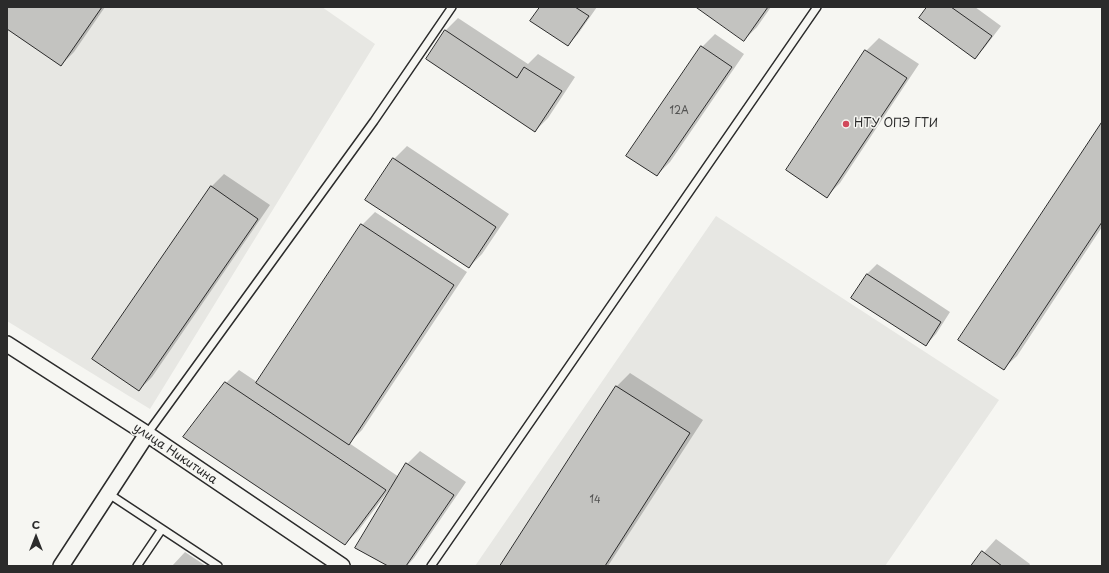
<!DOCTYPE html>
<meta charset="utf-8">
<style>
body{margin:0}
#map{position:relative;width:1109px;height:573px;overflow:hidden;background:#f6f6f2;font-family:"Playpen Sans",sans-serif}
canvas{display:block}
.frame{position:absolute;inset:0;border:8px solid #2b2b2b;pointer-events:none}
.north{position:absolute;left:16px;top:517px;width:40px;height:40px;-webkit-text-stroke:3px #f6f6f2;paint-order:stroke;rotate:0deg;font-size:11px;font-weight:700;line-height:16px;text-align:center;color:#2b2b2b}
.north::after{content:'';display:block;margin:auto;width:14px;height:18px;background:#2b2b2b;clip-path:polygon(50% 0,100% 100%,50% 72%,0 100%)}
</style>
<div id="map">
<canvas width="1109" height="573"></canvas>
<div class="frame"></div>
<div class="north">С</div>
</div>
<script>
const ctx = document.querySelector('canvas').getContext('2d');
ctx.lineJoin = 'round';
function paint(path, color) {
  ctx.fillStyle = color;
  ctx.fill(path, 'evenodd');
}
function strokePath(path, color, width, dash) {
  ctx.strokeStyle = color;
  ctx.lineWidth = width;
  ctx.lineCap = dash ? 'butt' : 'round';
  ctx.setLineDash(dash || []);
  ctx.stroke(path);
}
function write(font, color, halo, rows, align = 'center') {
  ctx.font = font + ' "Playpen Sans",sans-serif';
  ctx.lineWidth = 3;
  ctx.setLineDash([]);
  ctx.textBaseline = 'middle';
  ctx.strokeStyle = halo;
  ctx.fillStyle = color;
  for (const [text, x, y, turn = 0] of rows) {
    ctx.save();
    ctx.translate(x, y);
    ctx.rotate((+turn || 0) * Math.PI / 180);
    ctx.textAlign = isNaN(turn) ? turn : align;
    if (halo) ctx.strokeText(text, 0, 0);
    ctx.fillText(text, 0, 0);
    ctx.restore();
  }
}
const built = new Path2D(`
 M7,7H322L375,44L150,409L7,321Z
 M716,216L999,400L885,566H475Z`);
const shadow = new Path2D(`
 M7,7H105L74,52L61,65L7,28Z
 M541,7H597L578,34L568,45Z
 M697,7H771L757,27L744,40Z
 M928,7H975L1001,26L985,47L975,58Z
 M458,18L528,64L538,54L575,77L548,118L535,131L500,108L501,107L445,31Z
 M715,34L744,54L670,162L657,175L702,47Z
 M879,38L919,64L840,183L827,196L866,51Z
 M1102,124V227L1017,356L1003,369Z
 M407,146L509,214L482,254L469,267L394,159Z
 M224,174L270,205L152,377L139,390L211,187Z
 M375,212L467,272L362,430L349,443L399,477L407,464L420,451L466,482L414,558L407,566H390L393,487L392,486L358,531L345,544L226,383L239,370L257,382L362,225Z
 M877,264L950,312L936,334L926,345L867,274Z
 M630,373L703,420L608,566H501L617,386Z
 M996,539L1030,564L1029,566H972Z
 M185,552L206,566H172Z`);
const building = new Path2D(`
 M7,7H102L61,66L7,29Z
 M540,7H575L589,16L568,46L530,21Z
 M696,7H768L744,41Z
 M927,7H951L992,36L975,59L919,18Z
 M445,30L517,78L524,67L562,91L535,132L426,59Z
 M701,46L732,67L657,176L626,156Z
 M865,50L907,78L827,198L786,170Z
 M1102,122V222L1004,370L958,340Z
 M393,158L496,227L469,268L365,200Z
 M211,186L258,219L139,391L92,359Z
 M361,224L454,285L349,445L256,383Z
 M867,274L941,322L926,346L851,298Z
 M225,382L386,490L345,545L183,437Z
 M616,386L690,433L605,566H500Z
 M406,463L454,495L406,566H388L355,548Z
 M982,551L1002,566H971Z`);
const lane = new Path2D(`
 M147,434L374,121L452,7
 M109,494L218,566
 M137,566L162,529
 M431,566L817,7`);
const street = new Path2D(`
 M7,344L147,434L342,566
 M61,566L147,434`);
const markers = [
 [846,124,4,"#d1495b"]
];
const numberNames = [
 ["12А",679,111],
 ["14",595,500]
];
const poiNames = [
 ["НТУ ОПЭ ГТИ",854,124]
];
const streetNames = [
 ["улица Никитина",175,454,34]
];
paint(built, '#e7e7e3');
paint(shadow, '#0003');
paint(building, '#c3c3c0');
strokePath(building, '#2b2b2b', 1);
strokePath(lane, '#2b2b2b', 10);
strokePath(street, '#2b2b2b', 18);
strokePath(lane, '#f6f6f2', 7);
strokePath(street, '#f6f6f2', 15);
for (const [x, y, r, color] of markers) {
  const dot = new Path2D();
  dot.arc(x, y, r, 0, 2 * Math.PI);
  ctx.fillStyle = color;
  ctx.fill(dot);
  strokePath(dot, '#f6f6f2', 1.5);
}
write('10px', '#515150', null, numberNames);
write('12px', '#2b2b2b', '#f6f6f2', poiNames, 'left');
write('12px', '#2b2b2b', '#f6f6f2', streetNames);
</script>
